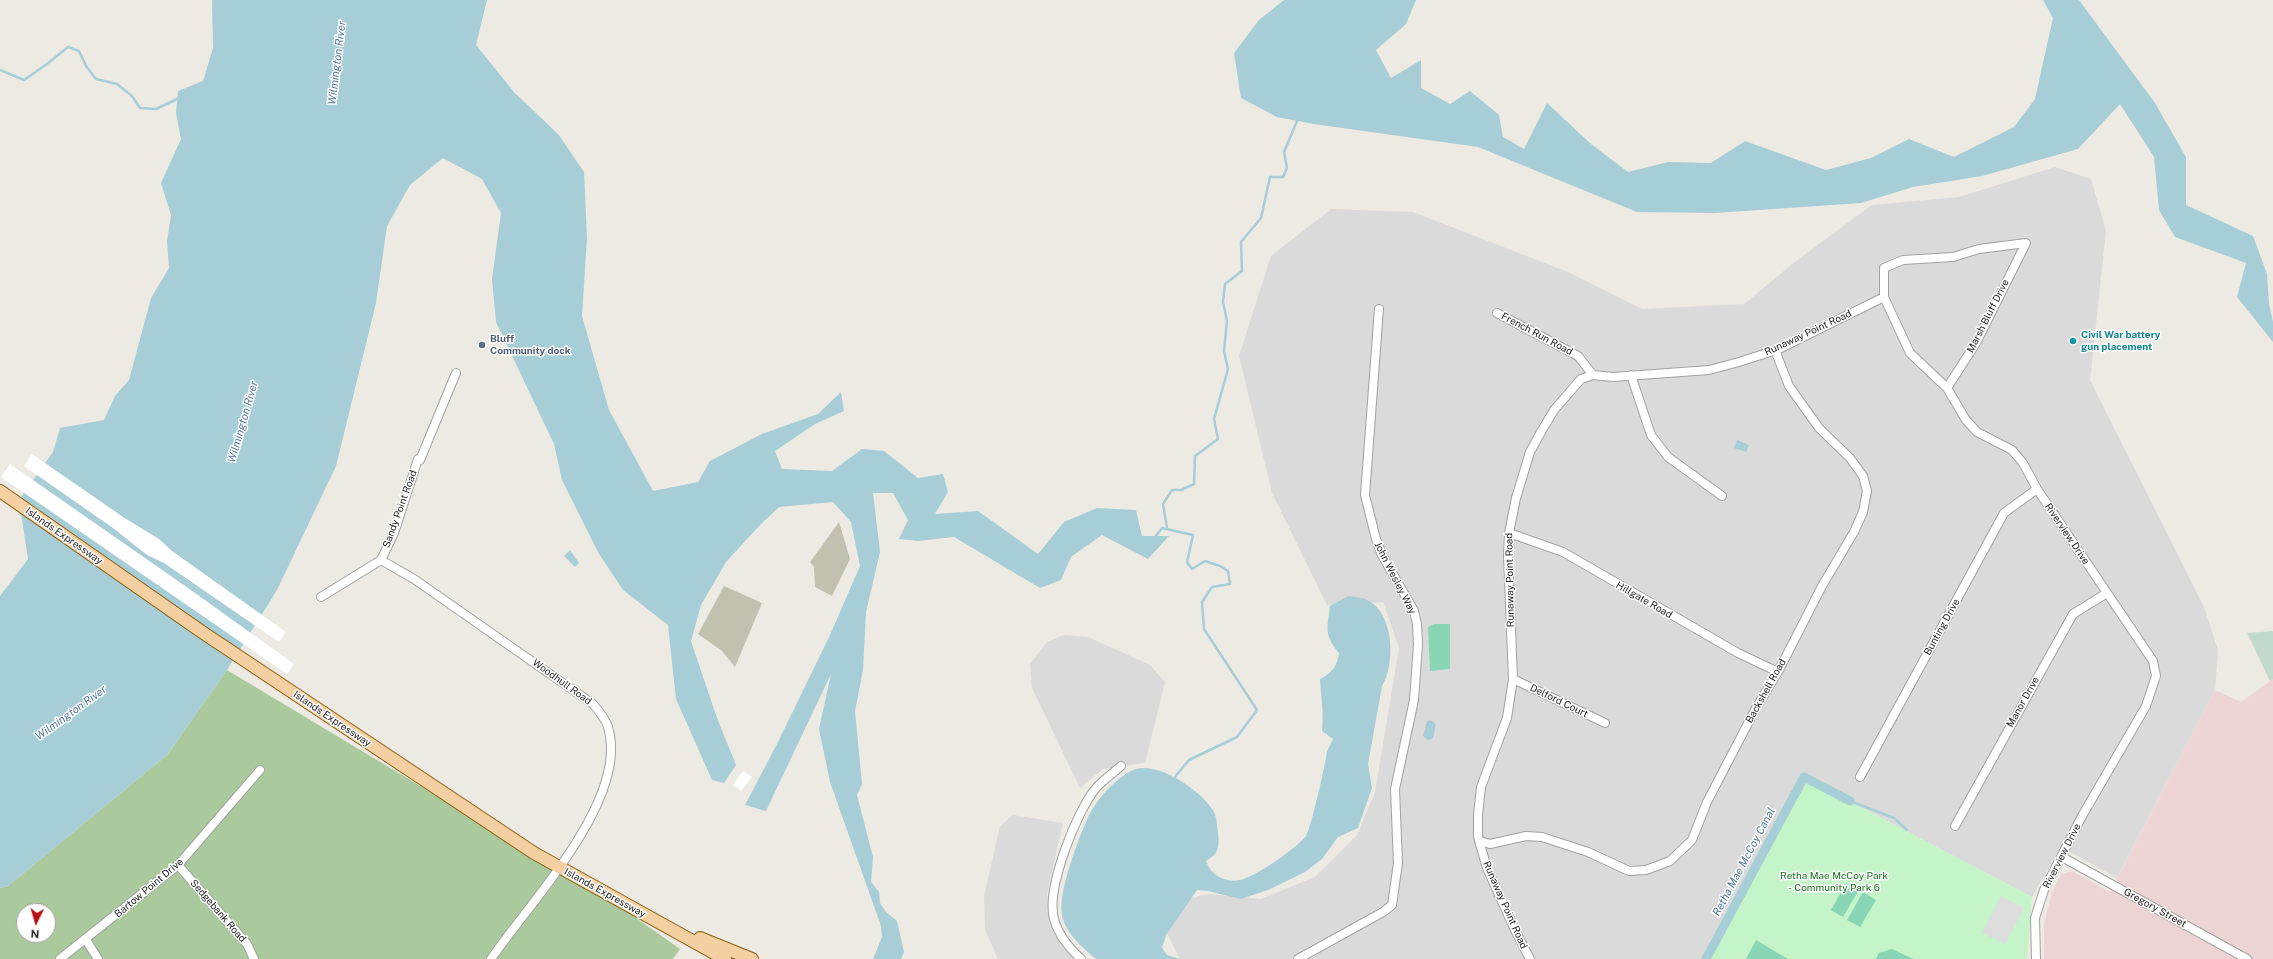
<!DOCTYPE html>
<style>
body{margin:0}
#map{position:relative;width:2273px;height:959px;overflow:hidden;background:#edeae4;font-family:"Public Sans",sans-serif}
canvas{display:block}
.north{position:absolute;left:16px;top:903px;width:40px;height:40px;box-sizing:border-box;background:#fff;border:1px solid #a5a5a5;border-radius:50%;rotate:185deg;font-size:11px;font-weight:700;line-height:16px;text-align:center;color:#1d1d1d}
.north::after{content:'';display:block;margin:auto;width:14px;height:18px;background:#b91114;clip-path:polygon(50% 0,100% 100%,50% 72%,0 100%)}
</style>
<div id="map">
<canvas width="2273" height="959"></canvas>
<div class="north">N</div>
</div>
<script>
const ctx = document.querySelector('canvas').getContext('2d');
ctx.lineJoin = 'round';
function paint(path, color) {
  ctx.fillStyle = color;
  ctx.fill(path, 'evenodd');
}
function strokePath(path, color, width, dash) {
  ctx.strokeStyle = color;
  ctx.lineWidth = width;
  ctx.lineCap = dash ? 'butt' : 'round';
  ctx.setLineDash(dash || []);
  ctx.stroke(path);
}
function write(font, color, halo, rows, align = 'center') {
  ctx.font = font + ' "Public Sans",sans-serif';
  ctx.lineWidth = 3;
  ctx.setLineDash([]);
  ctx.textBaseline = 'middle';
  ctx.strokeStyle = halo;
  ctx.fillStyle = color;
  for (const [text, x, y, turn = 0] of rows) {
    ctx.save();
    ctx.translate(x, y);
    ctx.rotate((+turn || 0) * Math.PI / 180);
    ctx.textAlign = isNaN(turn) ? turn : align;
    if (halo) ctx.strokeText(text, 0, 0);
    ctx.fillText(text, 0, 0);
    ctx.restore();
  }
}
const residential = new Path2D(`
 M2055,167L2091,179L2106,231L2090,380L2204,607L2218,650L2215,690L2117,878L2061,847L2032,897L1800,775L1701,959H1180L1166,931L1188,898L1210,894L1261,899L1315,877L1357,835L1375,792L1399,648L1383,602L1327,605L1272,493L1239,356L1271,256L1331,209L1413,212L1568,272L1642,309L1744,304L1796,261L1872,205L1959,197Z
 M1064,635L1088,637L1150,665L1165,682L1145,763L1103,769L1080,788L1032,688L1030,664L1047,642Z
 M1013,815L1063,823L1047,894L1050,923L1076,959H998L985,930L984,896L1000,826Z`);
const commercial = new Path2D(`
 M2273,679V959H2044V924L2051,895L2061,874L2072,871L2110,892L2215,690L2241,702Z`);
const construction = new Path2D(`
 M839,522L850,559L832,596L815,587L814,567L810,562Z
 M724,586L762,603L735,667L722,651L698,634Z`);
const forest = new Path2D(`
 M227,670L612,901L680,949L673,959H0V888L8,886L167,755ZM24,911H48V935H24Z`);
const wetland = new Path2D(`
 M2273,631V679L2270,681L2247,633Z`);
const park = new Path2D(`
 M1800,775L2032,897L2027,959H1701Z`);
const pitch = new Path2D(`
 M1434,624H1450V669L1430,671L1428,627Z
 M1846,883L1859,890L1843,917L1831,910Z
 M1863,892L1876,900L1860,927L1847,920Z
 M1756,940L1788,959H1746Z
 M1892,949L1913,959H1876L1879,953Z`);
const parking = new Path2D(`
 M2001,896L2024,908L2005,944L1982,933Z`);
const water = new Path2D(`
 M212,0H487L476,45L514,92L559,135L584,172L587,238L582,316L609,410L653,491L698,482L710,461L762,434L818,414L841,392L844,411L815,424L775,451L782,469L832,471L862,449L884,451L918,478L943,474L948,492L935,514L978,511L1038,554L1064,522L1097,508L1136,510L1142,536H1169L1148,559L1102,535L1071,557L1061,580L1040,588L954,537L918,541L899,539L908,520L893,493H873L880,552L866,612L863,670L855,711L862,784L857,795L873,857L871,882L879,892L880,903L886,912L897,921L904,952L901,959H873L882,937L881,926L830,782L819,729L831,674L766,811L745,805L777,744L830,635L860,566L851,522L833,502L779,507L760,525L726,562L701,605L691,641L717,718L736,765L724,783L712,780L676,699L668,625L623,590L599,554L562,480L554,444L496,322L492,279L501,213L482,179L443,158L410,185L387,226L376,303L336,466L277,590L227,670L167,755L8,886L0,888V596L28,559L19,500L53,452L60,428L104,420L115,396L129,380L151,298L169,268L167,241L171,215L161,183L181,139L176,113L178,91L203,81L213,48Z
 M1284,0H1416L1406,24L1376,50L1391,78L1421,60V88L1450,104L1470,91L1499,115L1503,137L1524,149L1547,103L1591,144L1628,172L1668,162L1711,163L1745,141L1826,170L1871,158L1909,139L1954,157L2014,127L2035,99L2053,18L2043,0H2079L2155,103L2186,157V205L2253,236L2267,274L2269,304L2273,322V342L2237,297L2246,263L2175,237L2159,210L2154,157L2120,104L2078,149L1982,176L1913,187L1861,203L1715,213L1637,212L1478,147L1314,124L1277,117L1241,98L1234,53L1259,20Z
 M1737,440L1749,445L1746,452L1734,448Z
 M570,550L579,563L575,567L564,556Z
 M1349,596C1354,597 1362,597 1367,600C1394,612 1396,664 1382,686L1368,764L1372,788L1358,828L1338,837L1322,859L1305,872L1268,890L1241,899L1208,891L1197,890L1166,935L1162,948L1167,955L1180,959H1096C1083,948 1064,932 1062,914C1058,891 1079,837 1089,815C1097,799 1118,775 1136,769C1160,762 1203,792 1214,812C1217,818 1217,827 1218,833C1219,839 1219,849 1215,854C1213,856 1209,859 1206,861C1211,875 1224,883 1240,880C1255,877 1296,849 1306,836C1311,829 1326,762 1327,751L1333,739L1322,731C1324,713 1321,697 1320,679C1331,674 1338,665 1339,653C1324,635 1327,629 1330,606Z
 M1430,720L1436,724L1433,738L1428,740L1423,736L1427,721Z`);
const pier = new Path2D(`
 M32,454L123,517L159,539L172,551L286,632L279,642L164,563L147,555L113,528L24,466Z
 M10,464L188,588L294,664L287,674L1,477Z
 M743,771L752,777L741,791L733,785Z`);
const stream = new Path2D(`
 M0,70L24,80L47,64L68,47L79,51L86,66L96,79L117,84L132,96L140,108L156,109L177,99
 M1167,528L1163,504L1172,490H1181L1194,484L1195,456L1218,439L1214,419L1228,369L1224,351L1227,321L1223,302L1225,284L1242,271L1241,242L1261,218L1270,177H1283L1287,168L1284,152L1297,121
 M1155,537L1162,528L1193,535L1187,562L1192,569L1205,561L1220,566L1228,571L1230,584L1212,587L1202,602L1204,629L1257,710L1237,737L1189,760L1174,778
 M1850,801L1894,818L1907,830`);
const canal = new Path2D(`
 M1706,959L1804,777L1850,801`);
const street = new Path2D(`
 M1497,313L1578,356L1593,375
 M1631,375L1651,435L1668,457L1722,496
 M1947,388L1976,343L2026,243L1979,249L1953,257L1903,260L1884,268V297L1910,353L1947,388L1966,420L1977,432L2012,450L2023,463L2037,489L2153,661L2156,676L2146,706L2082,816L2044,890L2035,918L2036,959
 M1509,533L1563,552L1738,653L1778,672
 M381,560L414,579L593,704C598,710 606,719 608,727C630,799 529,903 491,959
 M321,597L381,560L394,533L418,459L420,460L456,373
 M1513,679L1605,723
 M1860,777L2004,513L2037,489
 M1955,826L2073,614L2107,593
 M1480,841L1490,844L1526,836L1542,837L1588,852L1629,871L1646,870L1670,861L1692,840L1707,802L1756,708L1778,672L1822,586L1854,532L1863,512L1867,491L1863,476L1850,458L1819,428L1789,386L1775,350
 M2062,857L2247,959
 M178,865L247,944L254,959
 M86,940L98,959
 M60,959L178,865L260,770
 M1081,959C1070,949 1058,934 1054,919C1046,889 1076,812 1096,788C1103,780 1113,773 1121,766
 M1298,959L1383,912L1392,905L1398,863L1395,789L1414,700L1418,645L1417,624L1414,611L1382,555L1376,539L1365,495L1379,309
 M1530,959L1515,930L1487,868L1478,837V815L1481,787L1507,718L1513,679L1508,555L1509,533L1516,498L1530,452L1541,432L1554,410L1581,379L1593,375L1613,377L1709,370L1739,362L1779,349L1884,297`);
const primary = new Path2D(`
 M0,491L202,632L534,853L725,959
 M700,938L752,959`);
const markers = [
 [2073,341,4,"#0f9aa8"],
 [482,345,4,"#5c6f8a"]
];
const streetNames = [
 ["Marsh Bluff Drive",1988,316,-63],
 ["Runaway Point Road",1808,333,-25],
 ["French Run Road",1537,334,28],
 ["Sandy Point Road",400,509,-70],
 ["Riverview Drive",2067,534,56],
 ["Islands Expressway",64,536,35],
 ["John Wesley Way",1395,578,63],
 ["Runaway Point Road",1510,580,-91],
 ["Hillgate Road",1644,600,30],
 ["Bunting Drive",1942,627,-61],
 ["Woodhull Road",562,682,36],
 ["Backshell Road",1766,691,-61],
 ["Delford Court",1559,701,26],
 ["Manor Drive",2023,702,-61],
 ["Islands Expressway",332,719,34],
 ["Riverview Drive",2062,856,-63],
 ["Bartow Point Drive",149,888,-40],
 ["Islands Expressway",605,893,29],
 ["Runaway Point Road",1505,905,66],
 ["Gregory Street",2155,908,29],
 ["Sedgebank Road",218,911,49]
];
const cultureNames = [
 ["Civil War battery",2081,335],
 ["gun placement",2081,347]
];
const serviceNames = [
 ["Bluff",490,339],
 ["Community dock",490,351]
];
const parkNames = [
 ["Retha Mae McCoy Park",1834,876],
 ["- Community Park 6",1834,888]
];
const waterNames = [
 ["Wilmington River",337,63,-83],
 ["Wilmington River",243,422,-74],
 ["Wilmington River",71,713,-36],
 ["Retha Mae McCoy Canal",1744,862,-62]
];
paint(residential, '#dbdada');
paint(commercial, '#edd4d4');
paint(construction, '#c1c1b0');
paint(forest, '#aac99c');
paint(wetland, '#c2dace');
paint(park, '#c4f4c7');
paint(pitch, '#88d6b6');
paint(parking, '#ddd');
paint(water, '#a7cdd7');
paint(pier, '#fff');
strokePath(stream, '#a7cdd7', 2.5);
strokePath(canal, '#a7cdd7', 9);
strokePath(street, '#a1a1a1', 10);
strokePath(primary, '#895e0d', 14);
strokePath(street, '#fff', 8);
strokePath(primary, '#f3cfa2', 12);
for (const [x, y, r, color] of markers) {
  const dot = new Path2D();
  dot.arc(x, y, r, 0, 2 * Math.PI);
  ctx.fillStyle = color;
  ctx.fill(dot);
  strokePath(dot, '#fff', 1.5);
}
write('10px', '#1d1d1d', '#fff', streetNames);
write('bold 10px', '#0d838f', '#fff', cultureNames, 'left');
write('bold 10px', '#4e5e75', '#fff', serviceNames, 'left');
write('10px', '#15711b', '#fff', parkNames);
write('italic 11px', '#4f779d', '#fff', waterNames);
</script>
